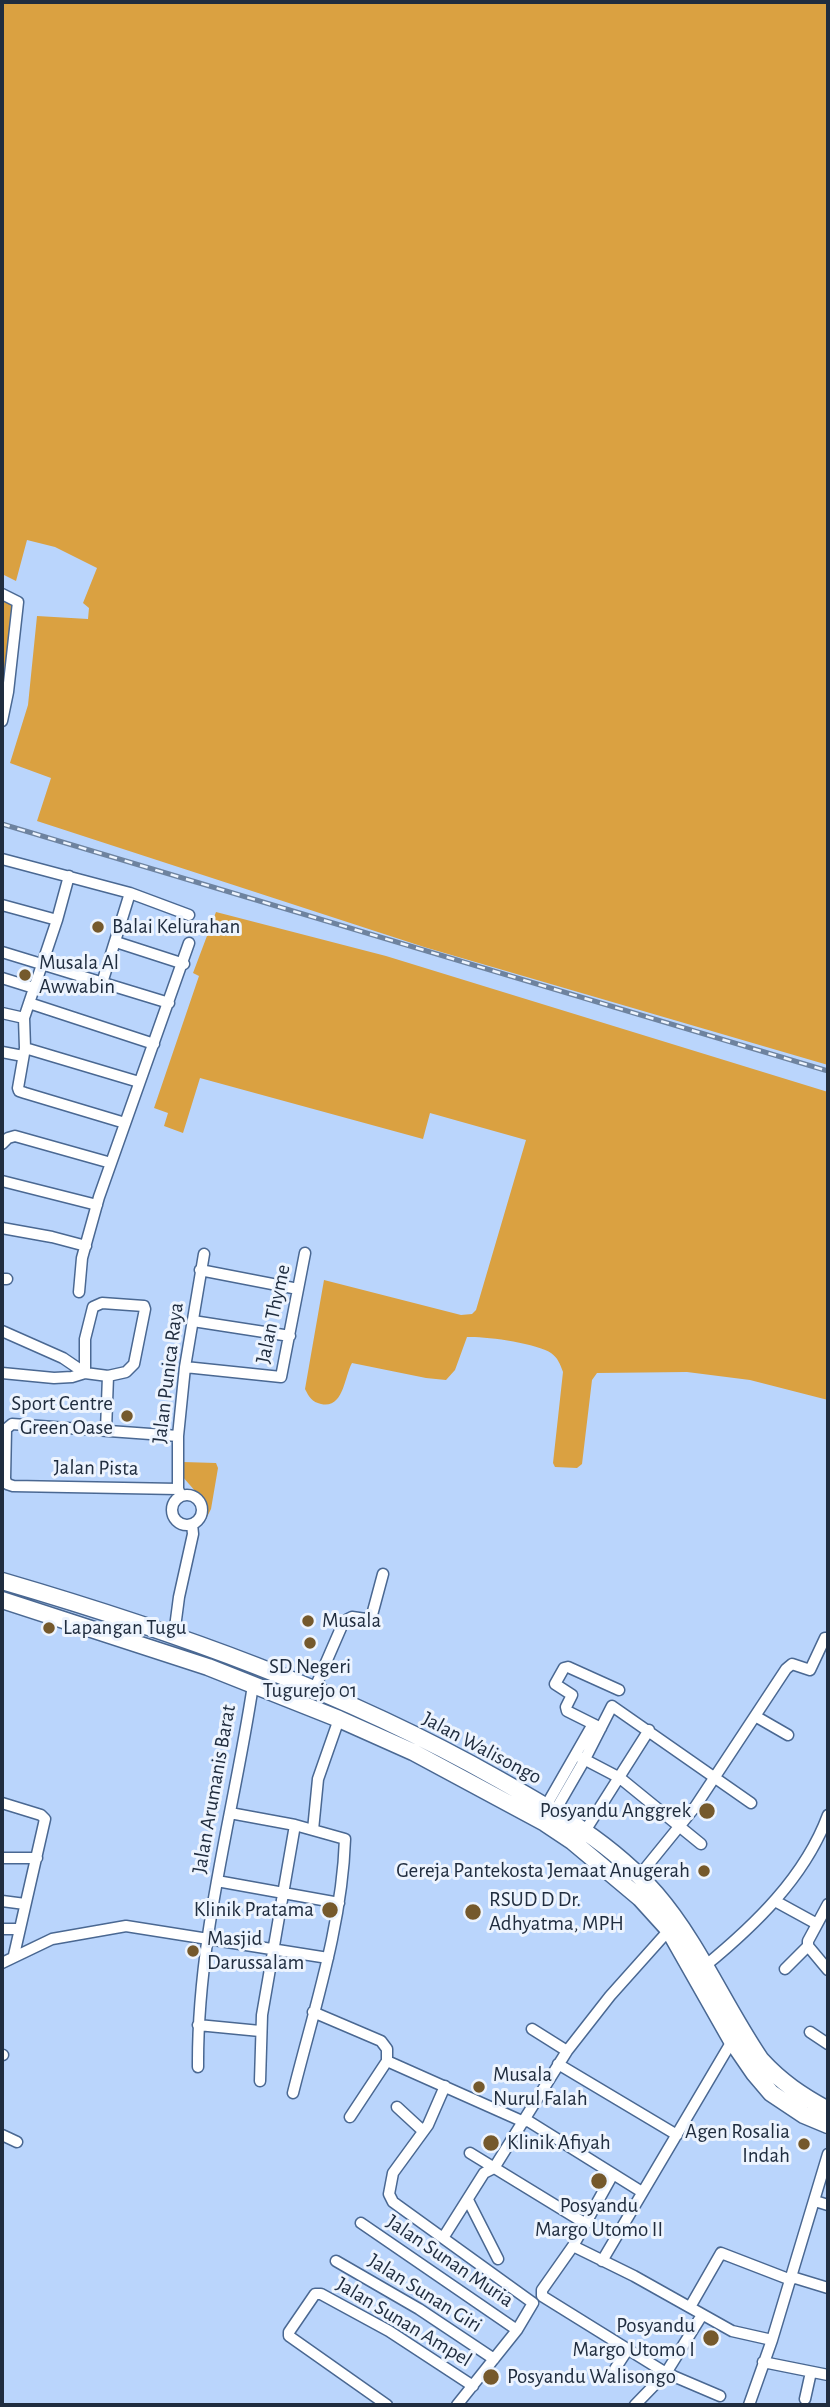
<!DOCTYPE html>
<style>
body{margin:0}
#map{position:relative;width:830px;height:2407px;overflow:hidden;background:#bad5fc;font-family:"Alegreya Sans",sans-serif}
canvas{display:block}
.frame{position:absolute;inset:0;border:4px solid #202d3f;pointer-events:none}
</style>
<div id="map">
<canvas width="830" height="2407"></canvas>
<div class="frame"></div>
</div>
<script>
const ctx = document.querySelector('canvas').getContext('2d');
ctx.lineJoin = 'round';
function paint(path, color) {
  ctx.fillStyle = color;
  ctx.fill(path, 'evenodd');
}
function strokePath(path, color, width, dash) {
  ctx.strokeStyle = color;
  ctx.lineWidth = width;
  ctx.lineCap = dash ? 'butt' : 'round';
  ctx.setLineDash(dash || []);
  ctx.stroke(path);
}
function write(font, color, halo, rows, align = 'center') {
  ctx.font = font + ' "Alegreya Sans",sans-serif';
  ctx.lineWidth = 6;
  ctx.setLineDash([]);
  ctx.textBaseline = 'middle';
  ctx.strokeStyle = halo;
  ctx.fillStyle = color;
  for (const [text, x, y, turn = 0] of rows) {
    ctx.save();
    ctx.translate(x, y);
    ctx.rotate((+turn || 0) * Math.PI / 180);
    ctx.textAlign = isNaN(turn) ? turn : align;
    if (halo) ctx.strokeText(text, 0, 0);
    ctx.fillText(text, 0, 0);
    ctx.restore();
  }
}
const green = new Path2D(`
 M2,2H828V1065L424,947L37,821L51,778L10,763L28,705L37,616L88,619L89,608L83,603L97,568L55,547L27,540L16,581L2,574Z
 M2,599L11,603L13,608L2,698Z
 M216,912L386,956L828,1092V1400L750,1380L687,1372L597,1373L592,1380L582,1464L577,1468L555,1467L553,1463L563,1372C560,1364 558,1358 551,1353C537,1343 484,1336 467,1337L455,1370L446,1380L426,1378L352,1363C344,1377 344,1409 321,1404C312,1402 309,1397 305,1389L324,1280L461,1315L472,1314L476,1310L526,1140L430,1113L423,1139L200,1078L183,1133L164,1126L168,1113L154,1108L199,976L193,973Z
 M183,1462L216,1463L218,1468L211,1509L206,1519L203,1500L182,1476Z`);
const minor = new Path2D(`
 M2,594L18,602L8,692L2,721
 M2,859L130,893L189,915
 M69,876L57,920L24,1018L25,1048L18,1088L19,1091L25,1093L125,1123
 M2,905L57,920
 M116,942L184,964
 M2,952L169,1003
 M2,978L34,988
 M102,983L130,893
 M29,1003L154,1044
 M2,1013L24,1018
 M25,1048L139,1082
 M2,1052L23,1056
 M2,1144L8,1138L15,1136L111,1163
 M2,1181L97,1205
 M2,1228L52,1237L86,1246
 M200,1270L298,1289
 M2,1279H7
 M79,1292L82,1258L99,1197L189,943
 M193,1321L290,1336
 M2,1331L63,1358L85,1373
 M185,1367L281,1377L305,1253
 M2,1373L54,1378L72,1377L85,1373L108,1376L126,1372L134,1364L145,1309L144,1306L102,1303L93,1307L85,1339V1373
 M106,1430L108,1376
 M178,1436L12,1424L6,1429L5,1479L7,1484L13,1486L178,1489
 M172 1510a15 15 0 1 1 30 0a15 15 0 1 1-30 0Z
 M181,1496L178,1489V1436L185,1367L204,1254
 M174,1635L179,1597L193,1534L192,1524
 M314,1690L344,1621L352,1617L366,1619L372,1615L383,1574
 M755,1716L788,1735
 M601,1728L567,1711L566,1707L572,1695L555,1684L564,1668L568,1667L619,1690
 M576,1755L620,1778L701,1844
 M2,1803L41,1815L45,1819L14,1955
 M546,1806L593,1724
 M555,1811L585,1759L612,1706L751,1803
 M230,1813L295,1825L345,1839C342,1926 314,2009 293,2093
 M313,1830L318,1779L339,1719
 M585,1831L649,1730
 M2,1858H37
 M639,1876L695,1807L786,1669L792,1664L810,1670L825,1638H828
 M217,1881L339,1903
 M2,1901L25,1904
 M775,1901L817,1924
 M828,1904L808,1941V1946L828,1970
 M2,1929H19
 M2,1963L52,1939L126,1926L328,1958
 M705,1966C755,1925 805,1877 828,1815
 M785,1969L808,1946
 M313,2012L381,2041L387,2049V2061L524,2122
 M198,2025L260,2031
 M532,2029L567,2051
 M810,2032L828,2044
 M2,2055H3
 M558,2064L677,2135
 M198,2067C197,1937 234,1812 253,1685
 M260,2081L262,2015L295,1825
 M445,2086L428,2125L393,2173L389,2194L393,2202L533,2303L517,2330L457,2405
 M397,2107L423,2131
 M350,2117L387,2061
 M525,2119L642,2192
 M2,2135L17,2142
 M470,2153L586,2224
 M494,2168L567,2051L610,1996L669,1930
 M613,2174L573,2246L542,2290V2296L666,2373L720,2396
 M468,2200L498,2259
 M815,2201L828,2205
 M361,2223L517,2330
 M443,2238L484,2173L494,2168
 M573,2246L634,2276L732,2331L772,2340
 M336,2261L419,2309L494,2359
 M602,2261L732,2041
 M792,2277L828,2288
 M690,2307L721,2253L791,2280
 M763,2362L828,2375
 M615,2369L628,2349
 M805,2399L811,2372
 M387,2405L289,2336V2332L315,2294H321L389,2331L473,2386
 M635,2405L666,2373L702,2315
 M749,2405L772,2340L828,2154`);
const trunk = new Path2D(`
 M2,1581C173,1631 343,1691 498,1779C555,1811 613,1844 656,1894C699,1944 724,2006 761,2060C781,2082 802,2096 828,2110
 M2,1600L208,1667L339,1719L413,1752L545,1823L572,1841L640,1898L669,1930L732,2041L754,2073L771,2093L804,2115L828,2125`);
const rail = new Path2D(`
 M2,824L828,1071`);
const markers = [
 [98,927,7,"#75592c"],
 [25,975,7,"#75592c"],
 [127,1416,7,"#75592c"],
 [308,1621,7,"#75592c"],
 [49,1628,7,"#75592c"],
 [310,1643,7,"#75592c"],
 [707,1811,9,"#75592c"],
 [704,1871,7,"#75592c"],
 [330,1910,9,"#75592c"],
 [473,1912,9,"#75592c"],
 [193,1951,7,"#75592c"],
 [479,2087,7,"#75592c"],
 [491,2143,9,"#75592c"],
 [804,2144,7,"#75592c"],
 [599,2181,9,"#75592c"],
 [711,2338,9,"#75592c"],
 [491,2377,9,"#75592c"]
];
const poiNames = [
 ["Balai Kelurahan",112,927],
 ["Musala Al",39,963],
 ["Awwabin",39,987],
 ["Sport Centre",113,1404,"right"],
 ["Green Oase",113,1428,"right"],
 ["Musala",322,1621],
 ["Lapangan Tugu",63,1628],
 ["SD Negeri",310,1667,"center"],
 ["Tugurejo 01",310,1691,"center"],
 ["Posyandu Anggrek",691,1811,"right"],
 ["Gereja Pantekosta Jemaat Anugerah",690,1871,"right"],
 ["RSUD D Dr.",489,1900],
 ["Adhyatma, MPH",489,1924],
 ["Klinik Pratama",314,1910,"right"],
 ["Masjid",207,1939],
 ["Darussalam",207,1963],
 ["Musala",493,2075],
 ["Nurul Falah",493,2099],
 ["Agen Rosalia",790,2132,"right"],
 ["Indah",790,2156,"right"],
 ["Klinik Afiyah",507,2143],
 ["Posyandu",599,2206,"center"],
 ["Margo Utomo II",599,2230,"center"],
 ["Posyandu",695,2326,"right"],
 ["Margo Utomo I",695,2350,"right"],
 ["Posyandu Walisongo",507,2377]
];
const streetNames = [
 ["Jalan Thyme",273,1314,-78],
 ["Jalan Punica Raya",168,1373,-83],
 ["Jalan Pista",96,1468,1],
 ["Jalan Walisongo",482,1748,28],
 ["Jalan Arumanis Barat",214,1789,-80],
 ["Jalan Sunan Muria",450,2261,34],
 ["Jalan Sunan Giri",425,2293,32],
 ["Jalan Sunan Ampel",404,2322,31]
];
paint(green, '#daa141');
strokePath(minor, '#4a6892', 13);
strokePath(trunk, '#4a6892', 19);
strokePath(minor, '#fff', 10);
strokePath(trunk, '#fff', 16);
strokePath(rail, '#6e839f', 5);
strokePath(rail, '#edf4fe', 2.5, [8]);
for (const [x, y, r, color] of markers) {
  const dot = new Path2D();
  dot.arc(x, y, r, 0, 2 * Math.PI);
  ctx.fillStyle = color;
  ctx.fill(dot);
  strokePath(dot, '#edf4fe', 2.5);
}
write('21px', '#202d3f', '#edf4fe', poiNames, 'left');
write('21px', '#202d3f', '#edf4fe', streetNames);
</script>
